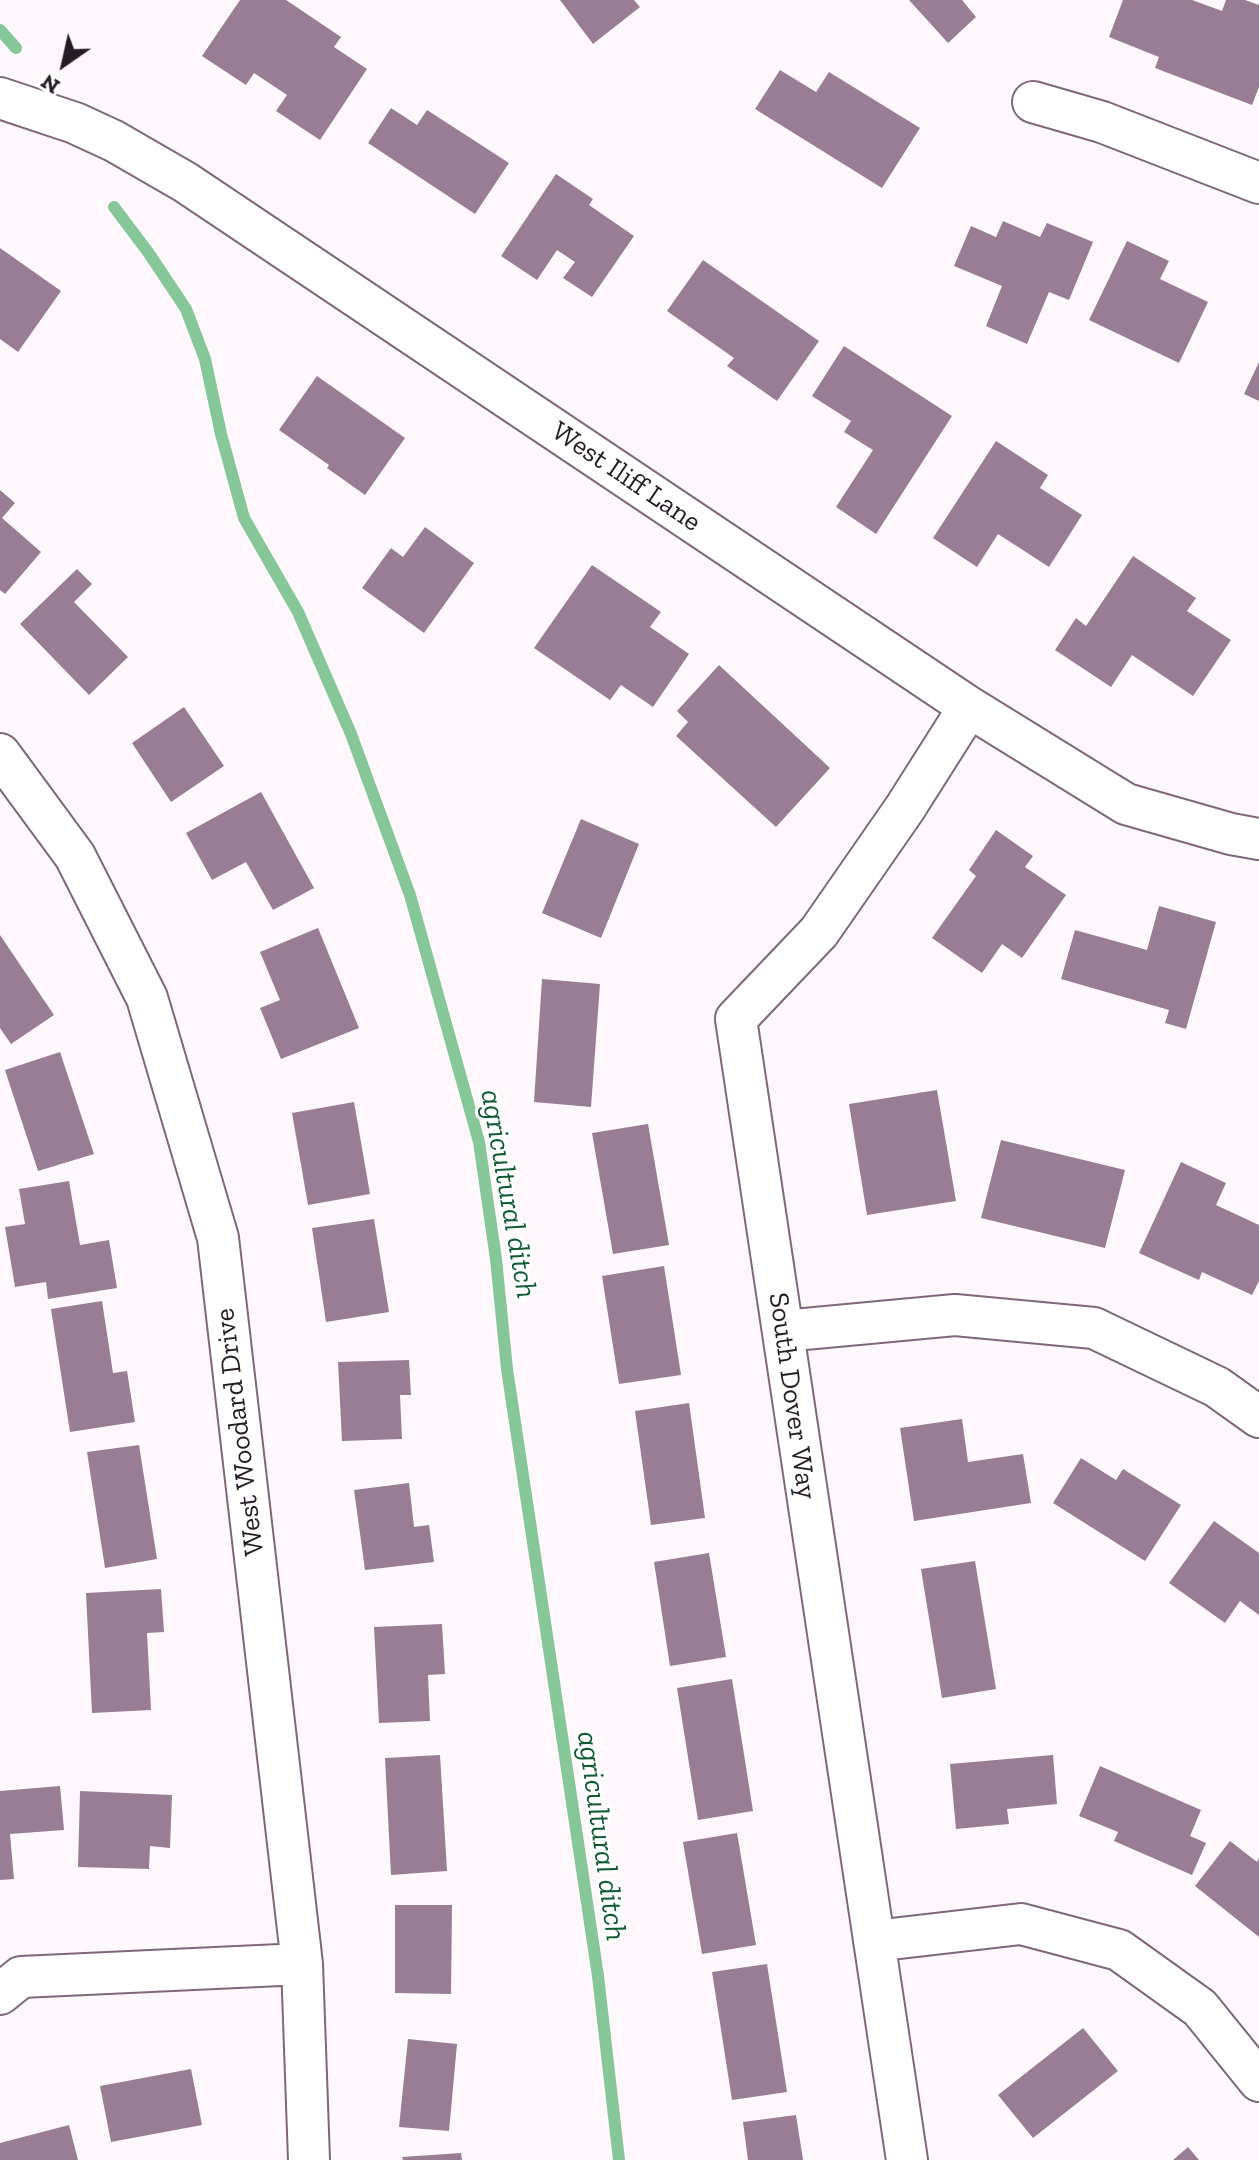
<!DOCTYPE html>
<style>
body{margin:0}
#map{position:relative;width:1259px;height:2160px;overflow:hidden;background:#fef8fd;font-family:"Zilla Slab",serif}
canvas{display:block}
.north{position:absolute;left:24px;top:24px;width:80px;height:80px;-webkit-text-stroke:6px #fff;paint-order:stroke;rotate:214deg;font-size:22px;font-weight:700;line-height:32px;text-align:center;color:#261c25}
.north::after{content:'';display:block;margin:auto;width:28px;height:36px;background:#261c25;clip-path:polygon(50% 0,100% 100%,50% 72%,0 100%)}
</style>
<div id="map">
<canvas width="1259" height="2160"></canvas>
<div class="north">N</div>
</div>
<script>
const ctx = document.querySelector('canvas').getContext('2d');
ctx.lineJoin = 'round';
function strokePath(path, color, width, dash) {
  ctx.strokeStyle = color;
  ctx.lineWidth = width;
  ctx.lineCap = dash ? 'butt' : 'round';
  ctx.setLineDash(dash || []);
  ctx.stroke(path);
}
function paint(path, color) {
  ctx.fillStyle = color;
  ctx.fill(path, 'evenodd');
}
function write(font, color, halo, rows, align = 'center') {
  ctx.font = font + ' "Zilla Slab",serif';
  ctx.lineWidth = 6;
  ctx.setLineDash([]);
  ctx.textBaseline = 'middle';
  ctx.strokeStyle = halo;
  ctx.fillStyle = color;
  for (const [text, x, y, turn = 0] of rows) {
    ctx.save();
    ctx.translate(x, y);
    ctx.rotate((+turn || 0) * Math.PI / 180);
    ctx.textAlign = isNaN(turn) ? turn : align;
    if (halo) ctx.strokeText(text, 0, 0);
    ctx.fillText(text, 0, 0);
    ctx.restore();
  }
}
const stream = new Path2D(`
 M0,30L16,48
 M114,207L148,252L186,309L205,359L221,434L244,518L298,612L351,734L410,895L479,1142L496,1259L507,1369L598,1976L619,2160`);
const building = new Path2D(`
 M240,0H286L341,37L334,47L367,69L320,140L276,111L287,95L254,73L246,85L202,56Z
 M560,0H634L640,7L593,44Z
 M909,0H962L976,17L948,43Z
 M1123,0H1192L1222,11L1226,0H1245L1259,5V87L1252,105L1155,68L1159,57L1109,37Z
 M780,70L816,92L829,72L920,128L882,188L755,109Z
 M391,108L417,125L427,110L509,163L475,214L368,143Z
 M556,174L593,199L589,205L634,236L592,297L563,278L575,262L557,250L537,280L501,256Z
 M1003,221L1040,237L1047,223L1093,242L1069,300L1049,292L1027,344L986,326L1002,286L954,266L971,226L996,237Z
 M1127,241L1169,261L1160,279L1208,302L1179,363L1089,320Z
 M0,248L61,291L18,352L0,339Z
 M703,260L819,341L777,401L727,366L734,358L667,311Z
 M844,346L952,416L876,534L836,507L873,450L844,432L851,421L812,396Z
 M1259,362V401L1244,394Z
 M317,376L405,438L365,495L327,468L329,465L279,430Z
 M996,441L1048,475L1040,488L1082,515L1049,567L998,534L977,567L933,538Z
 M0,490L15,503L2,518L41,552L5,594L0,590Z
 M425,527L474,563L424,633L362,588L391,548L403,557Z
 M1133,556L1196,598L1187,611L1231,640L1193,696L1132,655L1111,687L1055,650L1076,618L1086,626Z
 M592,565L661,612L650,627L689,654L653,707L621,685L610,700L534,648Z
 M77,569L92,584L74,602L128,657L89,695L20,624Z
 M719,665L830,768L776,827L676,736L688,722L677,711Z
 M184,707L224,766L171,802L132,743Z
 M261,792L314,888L273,910L246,862L212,880L186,833Z
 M581,819L639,844L601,938L542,913Z
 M996,830L1033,856L1025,867L1066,895L1022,958L1002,944L982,973L932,938L976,876L969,870Z
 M1159,906L1216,922L1186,1029L1165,1023L1169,1010L1061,979L1075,930L1147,950Z
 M318,928L359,1028L281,1059L260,1008L280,1000L260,952Z
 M0,935L54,1015L11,1044L0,1028Z
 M542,979L600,984L591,1107L534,1102Z
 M60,1052L94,1154L38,1171L5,1070Z
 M937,1090L956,1201L867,1215L849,1104Z
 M354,1102L370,1194L308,1205L292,1113Z
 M648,1124L669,1245L613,1254L592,1133Z
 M1001,1140L1125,1170L1105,1248L981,1218Z
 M1181,1162L1226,1183L1216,1205L1259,1225V1281L1252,1295L1202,1272L1199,1280L1139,1253Z
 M69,1181L80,1245L109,1240L117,1288L48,1299L46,1282L15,1287L5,1227L25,1224L19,1189Z
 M374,1219L389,1312L326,1322L312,1228Z
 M664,1266L681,1375L619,1384L602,1276Z
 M102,1301L113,1373L127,1371L135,1422L70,1432L51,1309Z
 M409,1360L411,1395H400L402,1439L342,1441L338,1362Z
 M689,1403L705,1518L651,1525L635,1411Z
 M962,1419L968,1462L1023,1454L1031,1503L914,1521L900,1428Z
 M139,1445L157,1559L105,1568L87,1452Z
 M1081,1458L1116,1480L1123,1469L1181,1505L1145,1561L1053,1503Z
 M409,1483L414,1527L429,1525L434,1562L365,1570L354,1490Z
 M1214,1521L1259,1553V1615L1240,1601L1225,1623L1169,1583Z
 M709,1553L726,1657L670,1666L654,1562Z
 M975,1561L996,1689L942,1698L921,1569Z
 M161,1589L164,1632L147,1633L151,1710L92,1713L86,1593Z
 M442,1624L445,1674L428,1675L430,1721L379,1723L374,1627Z
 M732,1679L753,1811L698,1820L677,1688Z
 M440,1755L447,1871L391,1875L385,1758Z
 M1053,1755L1057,1804L1007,1809L1009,1824L956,1829L950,1764Z
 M1100,1766L1201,1810L1190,1836L1206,1843L1192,1875L1114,1841L1118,1832L1079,1816Z
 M60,1786L64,1830L10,1834L14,1879L0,1880V1791Z
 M80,1791L172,1795L170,1848L150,1846L149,1869L78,1867Z
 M737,1833L756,1945L702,1954L683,1842Z
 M1230,1841L1257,1862L1259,1858V1937L1195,1886Z
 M395,1905H452L451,1994L395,1993Z
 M767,1964L787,2092L732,2100L712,1972Z
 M1083,2028L1118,2071L1033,2138L998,2095Z
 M408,2039L457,2044L449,2131L399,2127Z
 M191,2069L202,2125L111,2142L100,2086Z
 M796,2115L803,2160H748L743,2122Z
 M69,2125L78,2160H0V2143Z
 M1188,2147L1199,2160H1173Z
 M461,2153L462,2160H403L402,2157Z`);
const street = new Path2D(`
 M0,98L75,123L114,141L185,182L969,707L1126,804L1231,834L1259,839
 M1033,102L1102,122L1259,183
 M0,754L75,856L147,998L218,1238L302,1964L309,2160
 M783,1331L955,1315L1094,1328L1217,1387L1259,1417
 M874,1941L1021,1924L1119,1950L1200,2008L1259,2081
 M0,1994L21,1977L302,1964
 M907,2160L736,1019L819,932L905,808L969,707`);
const streetNames = [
 ["West Iliff Lane",626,477,34],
 ["South Dover Way",792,1396,82],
 ["West Woodard Drive",240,1432,-97]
];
const waterNames = [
 ["agricultural ditch",508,1194,80],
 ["agricultural ditch",601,1836,82]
];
strokePath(stream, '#85c799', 12);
paint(building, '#987d94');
strokePath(street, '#80667b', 44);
strokePath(street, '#fff', 40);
write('28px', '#261c25', '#fff', streetNames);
write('italic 30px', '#0e5b31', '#fff', waterNames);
</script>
